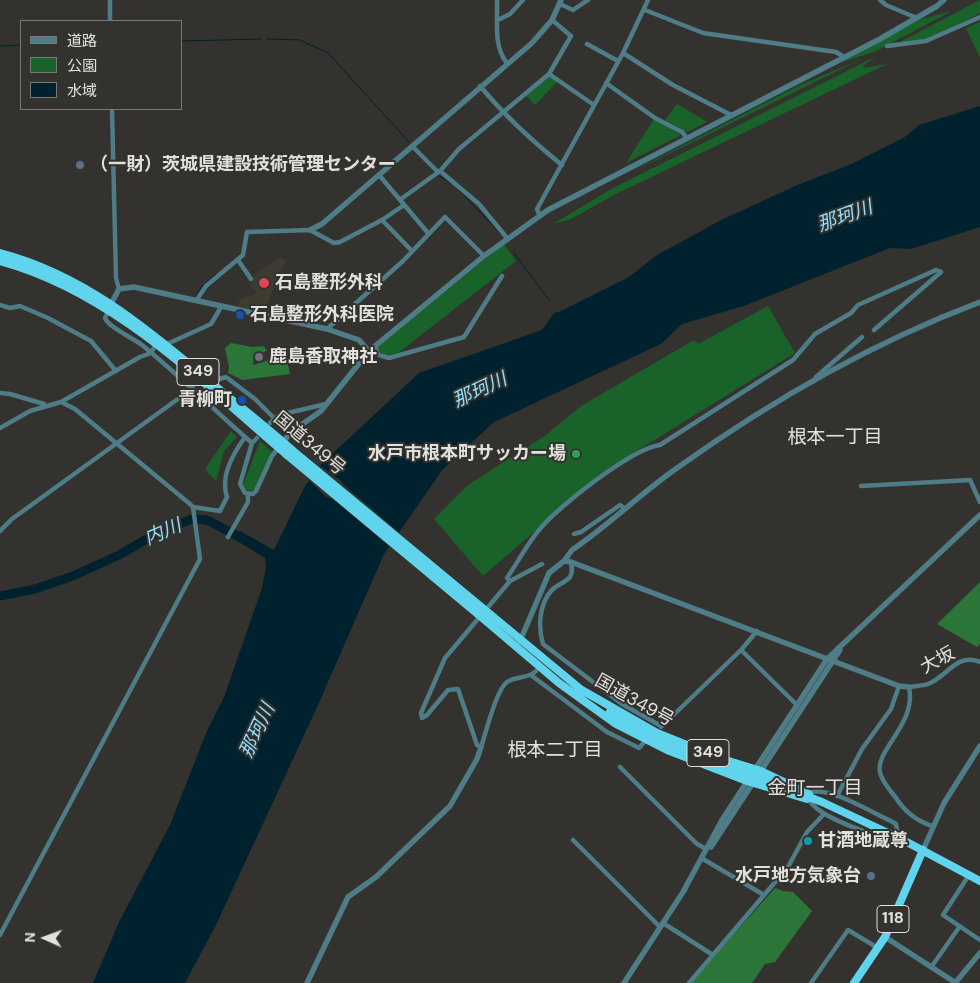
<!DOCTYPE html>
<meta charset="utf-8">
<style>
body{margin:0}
#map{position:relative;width:980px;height:983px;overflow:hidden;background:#34322e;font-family:"DM Sans","Noto Sans JP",sans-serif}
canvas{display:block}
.legend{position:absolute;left:20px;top:20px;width:162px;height:90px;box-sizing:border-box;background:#34322e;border:1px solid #797874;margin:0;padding:6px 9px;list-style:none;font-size:15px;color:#e1e0dd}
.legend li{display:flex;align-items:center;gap:10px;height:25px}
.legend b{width:25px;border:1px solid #797874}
.north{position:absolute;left:20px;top:913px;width:50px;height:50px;-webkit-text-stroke:4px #34322e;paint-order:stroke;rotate:272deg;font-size:14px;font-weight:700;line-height:20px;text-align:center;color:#e1e0dd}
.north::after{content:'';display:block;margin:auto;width:18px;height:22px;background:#e1e0dd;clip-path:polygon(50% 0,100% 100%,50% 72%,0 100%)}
</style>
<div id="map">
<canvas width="980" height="983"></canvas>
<ul class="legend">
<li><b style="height:6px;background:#4e7c87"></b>道路</li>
<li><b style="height:14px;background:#19632a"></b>公園</li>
<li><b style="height:14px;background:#00222e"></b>水域</li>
</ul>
<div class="north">N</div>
</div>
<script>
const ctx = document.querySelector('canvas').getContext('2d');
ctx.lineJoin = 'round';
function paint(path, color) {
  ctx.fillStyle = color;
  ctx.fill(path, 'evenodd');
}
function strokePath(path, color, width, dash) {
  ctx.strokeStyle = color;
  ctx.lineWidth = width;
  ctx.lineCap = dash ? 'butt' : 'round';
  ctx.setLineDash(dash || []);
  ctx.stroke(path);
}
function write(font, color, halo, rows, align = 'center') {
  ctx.font = font + ' "DM Sans","Noto Sans JP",sans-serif';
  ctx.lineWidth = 4;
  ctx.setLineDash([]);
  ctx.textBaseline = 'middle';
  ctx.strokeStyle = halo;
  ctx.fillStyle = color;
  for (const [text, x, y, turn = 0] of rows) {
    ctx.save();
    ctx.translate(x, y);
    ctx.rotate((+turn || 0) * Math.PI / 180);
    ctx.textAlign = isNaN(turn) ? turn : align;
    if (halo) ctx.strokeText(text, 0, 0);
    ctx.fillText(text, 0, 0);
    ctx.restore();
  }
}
const built = new Path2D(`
 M280,257L287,261L278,273L265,312L238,306L240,299L257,293L250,285L254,281L252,277Z`);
const green = new Path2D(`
 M980,0V13L927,40L894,45Z
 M952,11L876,51L840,63L921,19Z
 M980,22V58L966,28Z
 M877,56L863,66L865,68L887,64L616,194L571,219L553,224L613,188Z
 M866,57L638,169H637L796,87Z
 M549,76L558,81L535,105L526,96Z
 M677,104L707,122L687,132L665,120Z
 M654,119L681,135L626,163Z
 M504,244L516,261L398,353L384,356L377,347Z
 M768,306L795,353L606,470L483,576L434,519L468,485L546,435L581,406L694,340L698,344Z
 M231,431L237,437L224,451L216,481L205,469Z
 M260,441L272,452L257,487L253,491L244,490L243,485Z`);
const forest = new Path2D(`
 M231,343L252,347L264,346L267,351L254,355L253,365L286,355L290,374L242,380L228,373L229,367L225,348Z
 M980,582V644L977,647L937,624Z
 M775,888L783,891L793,892L812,911L775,962L765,964L752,983H690Z`);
const water = new Path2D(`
 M980,106V227L911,249L890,248L744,306L682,324L661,344L494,422L443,469L384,554L318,705L216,925L185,983H93L119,922L170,825L206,733L224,697L262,588L266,567L265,558L234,539L240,531L274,550L304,488L317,468L419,373L542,330L554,313L561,311L629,277L657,255L721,220L795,186L851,164L905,137L919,125Z`);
const pier = new Path2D(`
 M318,464L340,480L344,485L400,533L391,548L333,499L326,497L307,478Z`);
const stream = new Path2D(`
 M267,39L300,40L328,53L409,142
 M181,41L262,39
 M0,46L21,45
 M439,176L451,183
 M458,189L501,234
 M514,253L549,300
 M196,295L202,286L216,274`);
const river = new Path2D(`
 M0,596L35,589L73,576L119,555L159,532L192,519L207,520L247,541`);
const minor = new Path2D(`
 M110,0V21
 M497,0C498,20 493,47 507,63
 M880,0L886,5L917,18
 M560,4L573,10L588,0
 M645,10L703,33L836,52L844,57
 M498,20L510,14L523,0
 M587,44L618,61
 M887,46L926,41L980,17
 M623,53L673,85L731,115
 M549,74L594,105
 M606,83L655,118L682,132L687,138
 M480,86C505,116 532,141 562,165
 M112,109L116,278L119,289
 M412,146L438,172
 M440,171L479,204L507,238
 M379,175L428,233
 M401,199L440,171L459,149L549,74L571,36L552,20
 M540,216L537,209L623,53L648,0
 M382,220L412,251
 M238,260L251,279
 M196,301L206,286L243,255L247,232L310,230L334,243L340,242L382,220L404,205
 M0,305L10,308L20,306L48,318L91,341L116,371
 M109,310L105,318C108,327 133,338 142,345C180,376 215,411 252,443
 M327,329L403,261L445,217L484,256
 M874,330L941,272
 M167,344L211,324L221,307
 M375,347L379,355L389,358L464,337L502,276
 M816,377L862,337
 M216,380L226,377L255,399L274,418
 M0,393L10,394L44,404
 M270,423L279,415L326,404
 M0,428L30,411L61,402L140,357L151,353L156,344
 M257,438L252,443L240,484L245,493L253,494L256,491L272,456L279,447
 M861,486L970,480L980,502
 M193,507L220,511L227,497C220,476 233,454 245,437
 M0,531L12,519L193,388
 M574,534L581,532L620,505L624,508
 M228,537L248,502V494
 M571,562C572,567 573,572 570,577C565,583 556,585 551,591C539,605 538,627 543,644L622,704L661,726
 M510,581L507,578C518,562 527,544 539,530C557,507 633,448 660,445L793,360L815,334L851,313L858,305L936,270L941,272
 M741,650L797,705
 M532,676L607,732L639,748L646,740
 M422,718L427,715L448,690L458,689L477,745L481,747C486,733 496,690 507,682C516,676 528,679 536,671
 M422,718L421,713L445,658L510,581L542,564
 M661,727L741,650L757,631
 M620,767L697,844L706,849
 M808,793C829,785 870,812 891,821L896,824L897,830L891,840L884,839C867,832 815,816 809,799
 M837,796L862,749L891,709L899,686
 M932,826C917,821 905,812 896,798C891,791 881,781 880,772C875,750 917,724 909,687C915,686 923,686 928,684C947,677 957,652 980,662
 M573,840L660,927
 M703,859L764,895
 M969,875L943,915L980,940
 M663,923L713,955
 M0,935L200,559L193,507L190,504L75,409L61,402
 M932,966L960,926
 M689,983L788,867L807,832L824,814
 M811,983L848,930L878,948`);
const tertiary = new Path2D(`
 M310,230L322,224L532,43L552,20L561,0
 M110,306L119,289L134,287L327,329L359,340L369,351L321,411L290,433L283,442
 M369,351L484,256L548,210L880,39L937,6L944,0
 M564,561L572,550C609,525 641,493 677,468C769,402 874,342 980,302
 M520,641L549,573L564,561L571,562L899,686L909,687
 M711,847L840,650
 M923,850L944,803L980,746
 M683,892L722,820L827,659L980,515
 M885,937L956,983
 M307,983L348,897L376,877L450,806L477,759L481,747
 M624,983L685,889
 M955,983L980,953`);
const trunk = new Path2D(`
 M0,253C81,274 144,326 207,379C235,403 264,425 292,450
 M0,261C114,292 200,381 287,455
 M491,615L584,692
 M486,621L559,683L616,724L667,750L747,781L807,799
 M580,689L657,733L719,758L761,771L809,794
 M903,840L980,881
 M854,983L885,937L923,850`);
const trunkBridge = new Path2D(`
 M292,450L491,615
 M287,455L486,621
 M609,713L666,743L822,802L903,840`);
const markers = [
 [80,165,5,"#5c6f8a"],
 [264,283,6,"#e0444e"],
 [240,315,5,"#1a4fb4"],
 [259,357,5,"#6b7280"],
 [242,400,5,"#1a4fb4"],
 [576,454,5,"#2e9e5b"],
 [808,841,5,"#0f9aa8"],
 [871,876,5,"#5c6f8a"]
];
const shields = [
 [198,372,42],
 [708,753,42],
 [893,919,32]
];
const shieldNames = [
 ["349",198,372],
 ["349",708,753],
 ["118",893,919]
];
const poiNames = [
 ["（一財）茨城県建設技術管理センター",90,165],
 ["石島整形外科",275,283],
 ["石島整形外科医院",250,315],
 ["鹿島香取神社",269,357],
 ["青柳町",232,400,"right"],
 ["水戸市根本町サッカー場",566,454,"right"],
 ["甘酒地蔵尊",818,841],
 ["水戸地方気象台",861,876,"right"]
];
const streetNames = [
 ["国道349号",309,444,40],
 ["大坂",938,661,-29],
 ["国道349号",634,701,29]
];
const waterNames = [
 ["那珂川",845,217,-20],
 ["那珂川",480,391,-25],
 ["内川",163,533,-23],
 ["那珂川",258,731,-65]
];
const neighbourhoodNames = [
 ["根本一丁目",835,438],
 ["根本二丁目",555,751],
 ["金町一丁目",815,789]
];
paint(built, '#3e3b30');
paint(green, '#19632a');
paint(forest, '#2b7539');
paint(water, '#00222e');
paint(pier, '#34322e');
strokePath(stream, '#00222e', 1);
strokePath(river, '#00222e', 9);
strokePath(minor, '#4e7c87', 4.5);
strokePath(tertiary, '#4e7c87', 5.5);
strokePath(trunk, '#61d4ed', 8);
strokePath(trunkBridge, '#61d4ed', 8);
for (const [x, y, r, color] of markers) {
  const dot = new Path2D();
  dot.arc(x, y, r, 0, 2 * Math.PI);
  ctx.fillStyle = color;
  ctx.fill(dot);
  strokePath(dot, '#34322e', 2);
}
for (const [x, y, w] of shields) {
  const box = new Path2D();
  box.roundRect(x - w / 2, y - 13.5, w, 27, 4);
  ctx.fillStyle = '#34322e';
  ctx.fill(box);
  strokePath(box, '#e1e0dd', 1);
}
write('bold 16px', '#e1e0dd', null, shieldNames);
write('bold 18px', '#e1e0dd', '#34322e', poiNames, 'left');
write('18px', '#e1e0dd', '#34322e', streetNames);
write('italic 19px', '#8fdffd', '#34322e', waterNames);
write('19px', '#e1e0dd', '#34322e', neighbourhoodNames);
</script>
